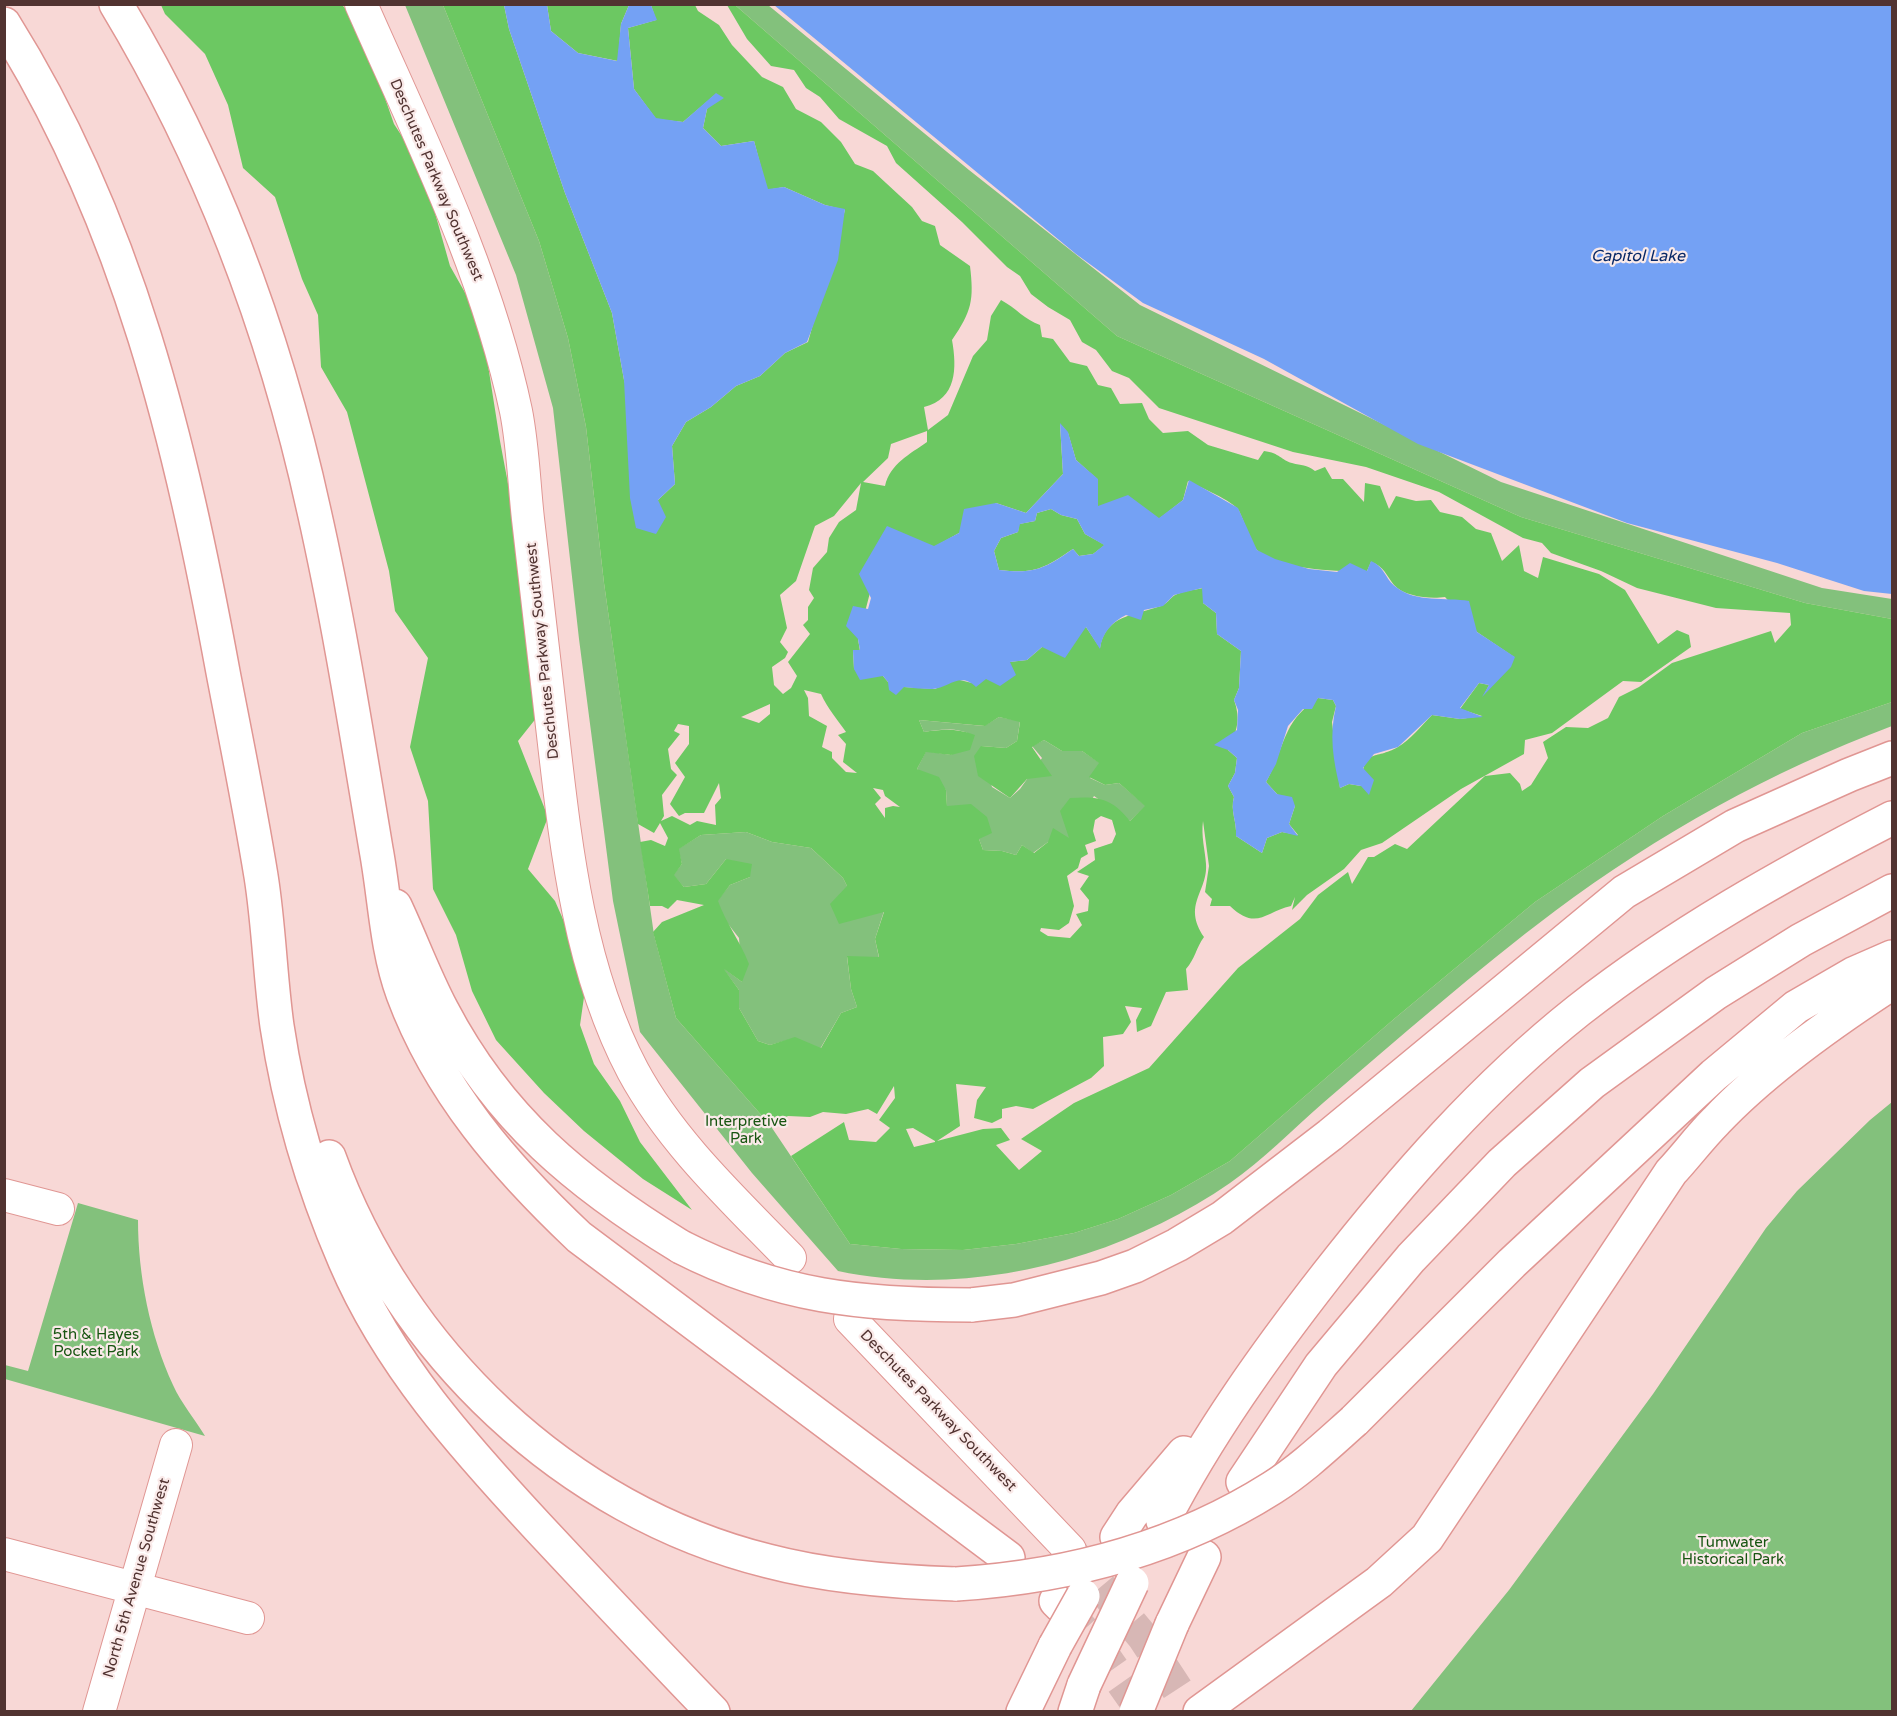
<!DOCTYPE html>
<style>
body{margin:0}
#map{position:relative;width:1897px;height:1716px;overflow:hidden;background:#f8d8d6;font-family:"Varela Round",sans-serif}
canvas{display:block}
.frame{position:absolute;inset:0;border:6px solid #513331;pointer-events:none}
</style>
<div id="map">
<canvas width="1897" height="1716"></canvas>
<div class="frame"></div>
</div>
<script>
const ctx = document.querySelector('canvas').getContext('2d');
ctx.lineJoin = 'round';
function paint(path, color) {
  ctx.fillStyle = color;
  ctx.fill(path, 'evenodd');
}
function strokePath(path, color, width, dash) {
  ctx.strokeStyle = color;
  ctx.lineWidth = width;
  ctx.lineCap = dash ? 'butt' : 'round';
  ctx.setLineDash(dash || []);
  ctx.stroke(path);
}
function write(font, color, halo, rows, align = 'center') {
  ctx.font = font + ' "Varela Round",sans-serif';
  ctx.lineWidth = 4.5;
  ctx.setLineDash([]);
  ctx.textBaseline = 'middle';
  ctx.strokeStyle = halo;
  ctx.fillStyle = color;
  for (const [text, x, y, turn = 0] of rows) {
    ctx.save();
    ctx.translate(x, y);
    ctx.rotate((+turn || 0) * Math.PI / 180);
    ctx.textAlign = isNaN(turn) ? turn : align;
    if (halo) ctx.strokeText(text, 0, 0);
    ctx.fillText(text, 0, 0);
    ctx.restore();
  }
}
const green = new Path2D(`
 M405,5H443L539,241L568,338L586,427L604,583L654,935L676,1018L770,1125L850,1244L901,1249L963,1250L1016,1244L1074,1233L1118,1219L1171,1195L1230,1161L1394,1019L1535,902L1663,816L1802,733L1892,702V726C1772,771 1658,834 1555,911C1475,971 1399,1038 1323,1103C1293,1129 1263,1160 1230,1183C1120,1259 971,1299 838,1271L752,1173L640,1032L613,901L579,639L553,408L516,275Z
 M735,5H768L969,170L1140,305L1501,482L1822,588L1892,599V619L1805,603L1521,517L1117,336Z
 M999,717L1020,721L1017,741L1006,748L981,746L992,787L1010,798L1020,789L1042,758L1032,746L1044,740L1062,751H1082L1100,763L1090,778L1105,785L1119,783L1146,806L1130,821L1094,796L1070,838L1048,842L1033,853L1022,845L1016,855L1002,851L983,850L979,839L947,806L946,790L917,769L926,751L951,755L974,736C958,727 942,729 924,732L919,720L984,726Z
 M746,832L772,842L811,848L843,878L847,886L884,911L875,939L879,958L847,957L851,989L857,1007L841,1013L820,1049L795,1038L770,1045L758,1041L739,1008V990L722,967L742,982L739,938L725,920L717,901L730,885L750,877L726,859L706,884L684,887L673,875L682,864L678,849L701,835Z
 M1892,1102V1711H1411L1509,1590L1653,1394L1766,1228L1797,1191L1870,1120Z
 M78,1203L138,1220C138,1275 150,1335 173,1385C181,1403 195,1419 205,1436L5,1379V1365L28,1371Z`);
const forest = new Path2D(`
 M161,5H342L348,11L372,61L394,124L422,167L450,266L481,321L500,441L549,702L518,741L548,817L528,869L555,901L573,942L586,983L580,1025L594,1064L620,1101L640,1142L692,1210L643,1179L584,1131L544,1093L496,1040L472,991L456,935L433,889L428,801L410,747L428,658L395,611L389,571L347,412L321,367L318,315L302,279L275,197L243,168L228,105L205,54L165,14Z
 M443,5H504L509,29L565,193L612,313L624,380L658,500L675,484L672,446L686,422L711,407L736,386L760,376L785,353L808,342L845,210L825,205L784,187L767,190L754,141L721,146L703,128L707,109L716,94L683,122L656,119L634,89L628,28L656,20L651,5H695L698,11L719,25L732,45L762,77L783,87L796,109L821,122L841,142L855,164L873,171L912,207L922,221L935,226L940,245L970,266C974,300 972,311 952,340C957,368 957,399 924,407L928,430L948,415L973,356L987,340L991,316L1001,300C1016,308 1025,320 1040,325L1042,337L1053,339L1070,362L1087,366L1098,385L1111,388L1120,404L1142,403L1149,419L1163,433L1188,431L1208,445L1258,460L1264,451C1280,453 1281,460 1292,463C1302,466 1306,464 1315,471L1325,467L1332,479H1343L1364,502L1365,483L1380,486L1389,509L1396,496L1416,501L1431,500L1440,512L1462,517L1476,529L1491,533L1502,561L1519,545L1524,571L1538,578L1543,557L1599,574L1625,590L1658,644L1677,630L1689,635L1691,647L1641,682L1623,681L1552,733L1525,740L1524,754L1461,789L1382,843L1361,850L1344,869L1307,895L1292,910L1295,897L1291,906C1265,912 1256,931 1230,906H1210L1212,899L1205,892L1209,866L1203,821C1201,837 1205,849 1206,864C1208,892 1182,904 1204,937C1196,948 1195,959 1186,969L1188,990L1166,992L1151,1026L1137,1032L1136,1020L1142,1008L1125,1006L1131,1022L1123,1034L1103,1037L1104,1066L1091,1078L1033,1109L1016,1106L1002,1109V1118L992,1123L974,1118L977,1100L986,1087L956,1084L960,1126L937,1141L983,1129L1001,1128L1010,1140L996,1145L1019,1170L1042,1151L1021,1139L1074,1103L1149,1068L1238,968L1300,919L1318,895L1348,872L1352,884L1368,857H1374L1395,844L1407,849L1485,776L1510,773L1520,784L1522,791L1531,785L1548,758L1543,742L1566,727L1588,728L1608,718L1619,697L1639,687L1672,663L1771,631L1775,643L1791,625L1790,613L1716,608L1637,588L1601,571L1551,553L1542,543L1523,538L1439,492L1366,467L1293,452L1159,408L1129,378L1112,371L1096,350L1082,342L1070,320L1048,307L1031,294L1020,276L1007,267L962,222L896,163L887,146L839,119L820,97L806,88L794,70L771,66L747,39L727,5H735L1117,336L1521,517L1805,603L1892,619V702L1802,733L1663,816L1535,902L1394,1019L1230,1161L1171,1195L1118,1219L1074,1233L1016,1244L963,1250L901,1249L850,1244L791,1156L844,1122L849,1140L876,1142L890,1128L879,1120L895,1098L894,1086L877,1114L868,1109L846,1114L823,1112L810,1117L788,1116L770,1125L676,1018L653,932L662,922L704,905L677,900L668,909L662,906H650L640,842L651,840L665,846L668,838L660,823L654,833L638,824L604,583L586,427L568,338L539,241ZM1060,424L1068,433L1076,460L1097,479V507L1159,519L1183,500L1188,481C1199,487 1234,501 1239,511C1245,522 1248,539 1256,549C1273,570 1341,572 1367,571L1371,562C1384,566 1386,575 1394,585C1405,597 1430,599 1445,597L1477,632L1514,657L1485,693L1489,685L1479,683L1460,709L1482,716L1460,719L1432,715C1422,725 1410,740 1398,747C1374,761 1364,746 1361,786L1349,784L1340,788L1332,722L1336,706L1333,700L1318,698C1281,723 1286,746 1266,782L1277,794L1295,806L1289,824L1298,835L1282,832L1267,838L1262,853L1236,836C1237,821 1230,811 1234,797L1228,786L1235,773L1237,758L1228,750C1237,732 1241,719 1234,700L1239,688L1241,651L1217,634L1216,613L1203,603V588C1194,590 1183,591 1175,595C1170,598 1167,604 1161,606C1135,615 1105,615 1100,648L1086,627L1042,647L1027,660L1009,662L972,683L956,679L935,689L904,687L888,682L883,676L854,669L853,650L860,651L858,639L887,527L934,547L959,533L996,503L1026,513L1063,474ZM927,431V442C910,454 890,464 885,486L863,482L888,458L891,444ZM861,483L856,510L839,522L829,538L827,552L813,568L809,590L814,598L808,607V620L803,625L810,634L788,662L797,676L791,688L783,694L774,685L772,667L785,658L788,652L780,642L787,628L780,595L796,581L815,526L834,516ZM804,690L821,694C828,709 837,719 846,732L838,735L846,744L843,762L857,773L846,772L832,758V752L822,747L827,726L809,716L808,698ZM770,704V714L759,723L741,717ZM999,717L1020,722L1017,741L1006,748L981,746L974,756L978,776L1010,798L1027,779L1052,776L1032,747L1044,740L1062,751H1082L1099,763L1089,777L1105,785L1119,783L1145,806L1130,821C1112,798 1098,796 1070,798L1060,811L1069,838L1053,828L1048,842L1034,853L1022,845L1016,855L1002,851L983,850L979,839L992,833L987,817L971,804L947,806L946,790L939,777L917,769L926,752L951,755L970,750L975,735C957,728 942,729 924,732L919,720L985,726ZM678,724L689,726V744L675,763L685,777L670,804L679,816L685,813H704L719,783L721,798L715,805L716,825L697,821L690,825L672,816L661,821L664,816L662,795L677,775L671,769L668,749L680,734L674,731ZM873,788L883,790L885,796L900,807L893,806L885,808V818L875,804L881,798ZM1101,816L1112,820L1116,834L1112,843L1094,849L1095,860L1077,872L1089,876L1080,889L1089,900L1088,911L1076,914L1082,925L1070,938L1048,936L1040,931L1041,928L1059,930L1069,923L1074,906L1067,876L1078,868L1081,858L1088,854L1085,845L1096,841L1093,831L1095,820ZM746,832L772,842L811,848L843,878L847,886L830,904L839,924L884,912L875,939L879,957L847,956L851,989L857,1007L841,1013L821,1048L795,1037L770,1045L758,1041L739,1008V990L724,969L742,982L749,964C740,941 726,923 718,901L730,885L750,877L752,864L726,859L706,884L684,887L674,875L682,864L679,849L701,835ZM913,1128L935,1141V1142L914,1147L906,1129Z
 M547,5H629L621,24L618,61L578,53L551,31Z
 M1051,509L1061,515L1077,519L1085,534L1105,545L1093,554L1079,556L1073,549C1043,569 1035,574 999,570L994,551L1001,538L1018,532L1019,524L1035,521L1037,513Z`);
const water = new Path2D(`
 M504,5H547L551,31L578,53L617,61L621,24L629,5H651L657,20L628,28L634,89L656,118L683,122L716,93L724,98L707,109L703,128L721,146L754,141L768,189L784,187L825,205L845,209L838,260L807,342L785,353L760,376L736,386L711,407L686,422L672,446L675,484L658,500L666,517L656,534L636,528L630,498L624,380L612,313L565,193L509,29Z
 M774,5H1892V594L1864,591L1777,563L1627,523L1418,444L1264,359L1143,303L1076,254Z
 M1060,423L1068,432L1076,460L1098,479V506L1128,495L1159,518L1183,500L1189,480L1238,508L1257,550L1275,559L1309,569L1337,572L1350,563L1367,571L1371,561C1385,567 1385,579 1396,587C1416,603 1446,597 1469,601L1477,632L1515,657L1511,667L1482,697L1489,685L1479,683L1460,708L1483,717L1460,719L1432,715L1398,747L1374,754L1363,768L1374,780L1369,795L1361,786L1349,784L1340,788C1333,760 1329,735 1336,706L1333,700L1318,698L1312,709H1303L1288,726L1276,764L1266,782L1277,794L1292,797L1295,806L1289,824L1298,836L1282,832L1267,838L1262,853L1236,836C1237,821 1230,811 1234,797L1228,786L1235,773L1237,758L1228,750L1214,745L1237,730L1238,710L1234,700L1239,688L1241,651L1217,634L1216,613L1203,603L1202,588L1174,595L1163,606L1144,610L1141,620L1126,615C1112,622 1102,633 1100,649L1086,627L1065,658L1042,647L1027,660L1010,662L1016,675L1000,686L986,679L976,687C960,671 949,688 932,689C923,689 913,688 904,687L896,695L889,690L888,682L883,676L860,680L854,669L853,650H860L858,639L846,626L853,606L868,609L871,598L859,574L887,526L934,546L959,533L964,509L996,503L1026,513L1063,474ZM1051,509L1061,515L1077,519L1085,534L1104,545L1093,554L1079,556L1073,549C1044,569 1035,574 999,570L994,551L1001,538L1018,532L1020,524L1035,521L1037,513Z`);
const minorTunnel = new Path2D(`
 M1070,1550L1143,1637L1185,1701`);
const highwayTunnel = new Path2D(`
 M1061,1606L1096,1645L1143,1712`);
const minor = new Path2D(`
 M361,4C419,136 486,269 516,411C523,446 524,483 528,519C536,591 545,663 553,735C566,848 579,969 633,1071C672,1143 734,1200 790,1258
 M4,1195L58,1209
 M850,1319L1070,1550
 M4,1554L248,1618
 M99,1712L176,1445`);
const highway = new Path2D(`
 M116,4C210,160 275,333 314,511C339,622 357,736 376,849C385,897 386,948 403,994C439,1091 505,1167 579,1237L1008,1558
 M4,24C129,223 181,444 223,672C236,740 250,808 261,876C269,926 270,976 277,1026C289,1106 313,1187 345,1261C389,1364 463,1446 538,1527C596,1589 654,1651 713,1712
 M395,906C411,940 424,976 442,1010C499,1119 578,1184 681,1247
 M329,1157C399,1351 566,1511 768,1561C829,1577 893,1582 956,1584
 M971,1305L1014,1300L1101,1278L1135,1266L1177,1245L1222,1218L1330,1135L1624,892L1735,826L1849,775L1892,758
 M1354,1421L1512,1263L1714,1075L1796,1007L1853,974L1892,957
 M1243,1482L1321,1365L1411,1258L1502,1163L1592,1083L1716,993L1801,940L1892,891
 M1163,1521C1208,1434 1266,1353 1326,1276C1401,1180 1483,1086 1579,1010C1676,934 1783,874 1892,818
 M1117,1537L1132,1514L1184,1453
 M1056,1601L1061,1606
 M1172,1624L1204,1557
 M1023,1712L1055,1646
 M1075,1712L1084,1685
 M1200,1712L1379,1582L1427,1538L1671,1172C1686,1156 1700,1137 1716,1121C1765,1069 1832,1022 1892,983`);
const highwayBridge = new Path2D(`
 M681,1247C779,1297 862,1305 971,1305
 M956,1584C1067,1577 1177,1548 1272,1488C1302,1469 1328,1444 1354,1421
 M1055,1646L1083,1596
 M1084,1685L1132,1583
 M1136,1712L1172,1624`);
const streetNames = [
 ["Deschutes Parkway Southwest",436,180,67],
 ["Deschutes Parkway Southwest",543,651,-96],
 ["Deschutes Parkway Southwest",938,1411,46],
 ["North 5th Avenue Southwest",137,1578,-74]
];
const parkNames = [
 ["Interpretive",746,1122],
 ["Park",746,1139],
 ["5th & Hayes",96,1335],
 ["Pocket Park",96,1352],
 ["Tumwater",1733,1543],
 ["Historical Park",1733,1560]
];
const waterNames = [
 ["Capitol Lake",1638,257]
];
paint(green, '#83c17c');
paint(forest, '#6cc862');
paint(water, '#74a1f4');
strokePath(minorTunnel, '#d7b7b5', 32, [32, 16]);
strokePath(highwayTunnel, '#d7b7b5', 33, [33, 16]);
strokePath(minor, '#e09693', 34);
strokePath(highway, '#e09693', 36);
strokePath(minor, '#fff', 32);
strokePath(highway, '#fff', 33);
strokePath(highwayBridge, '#e09693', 36, []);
strokePath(highwayBridge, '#fff', 33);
write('15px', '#513331', '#faeae9', streetNames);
write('15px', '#175511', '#faeae9', parkNames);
write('italic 16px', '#072766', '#faeae9', waterNames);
</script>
